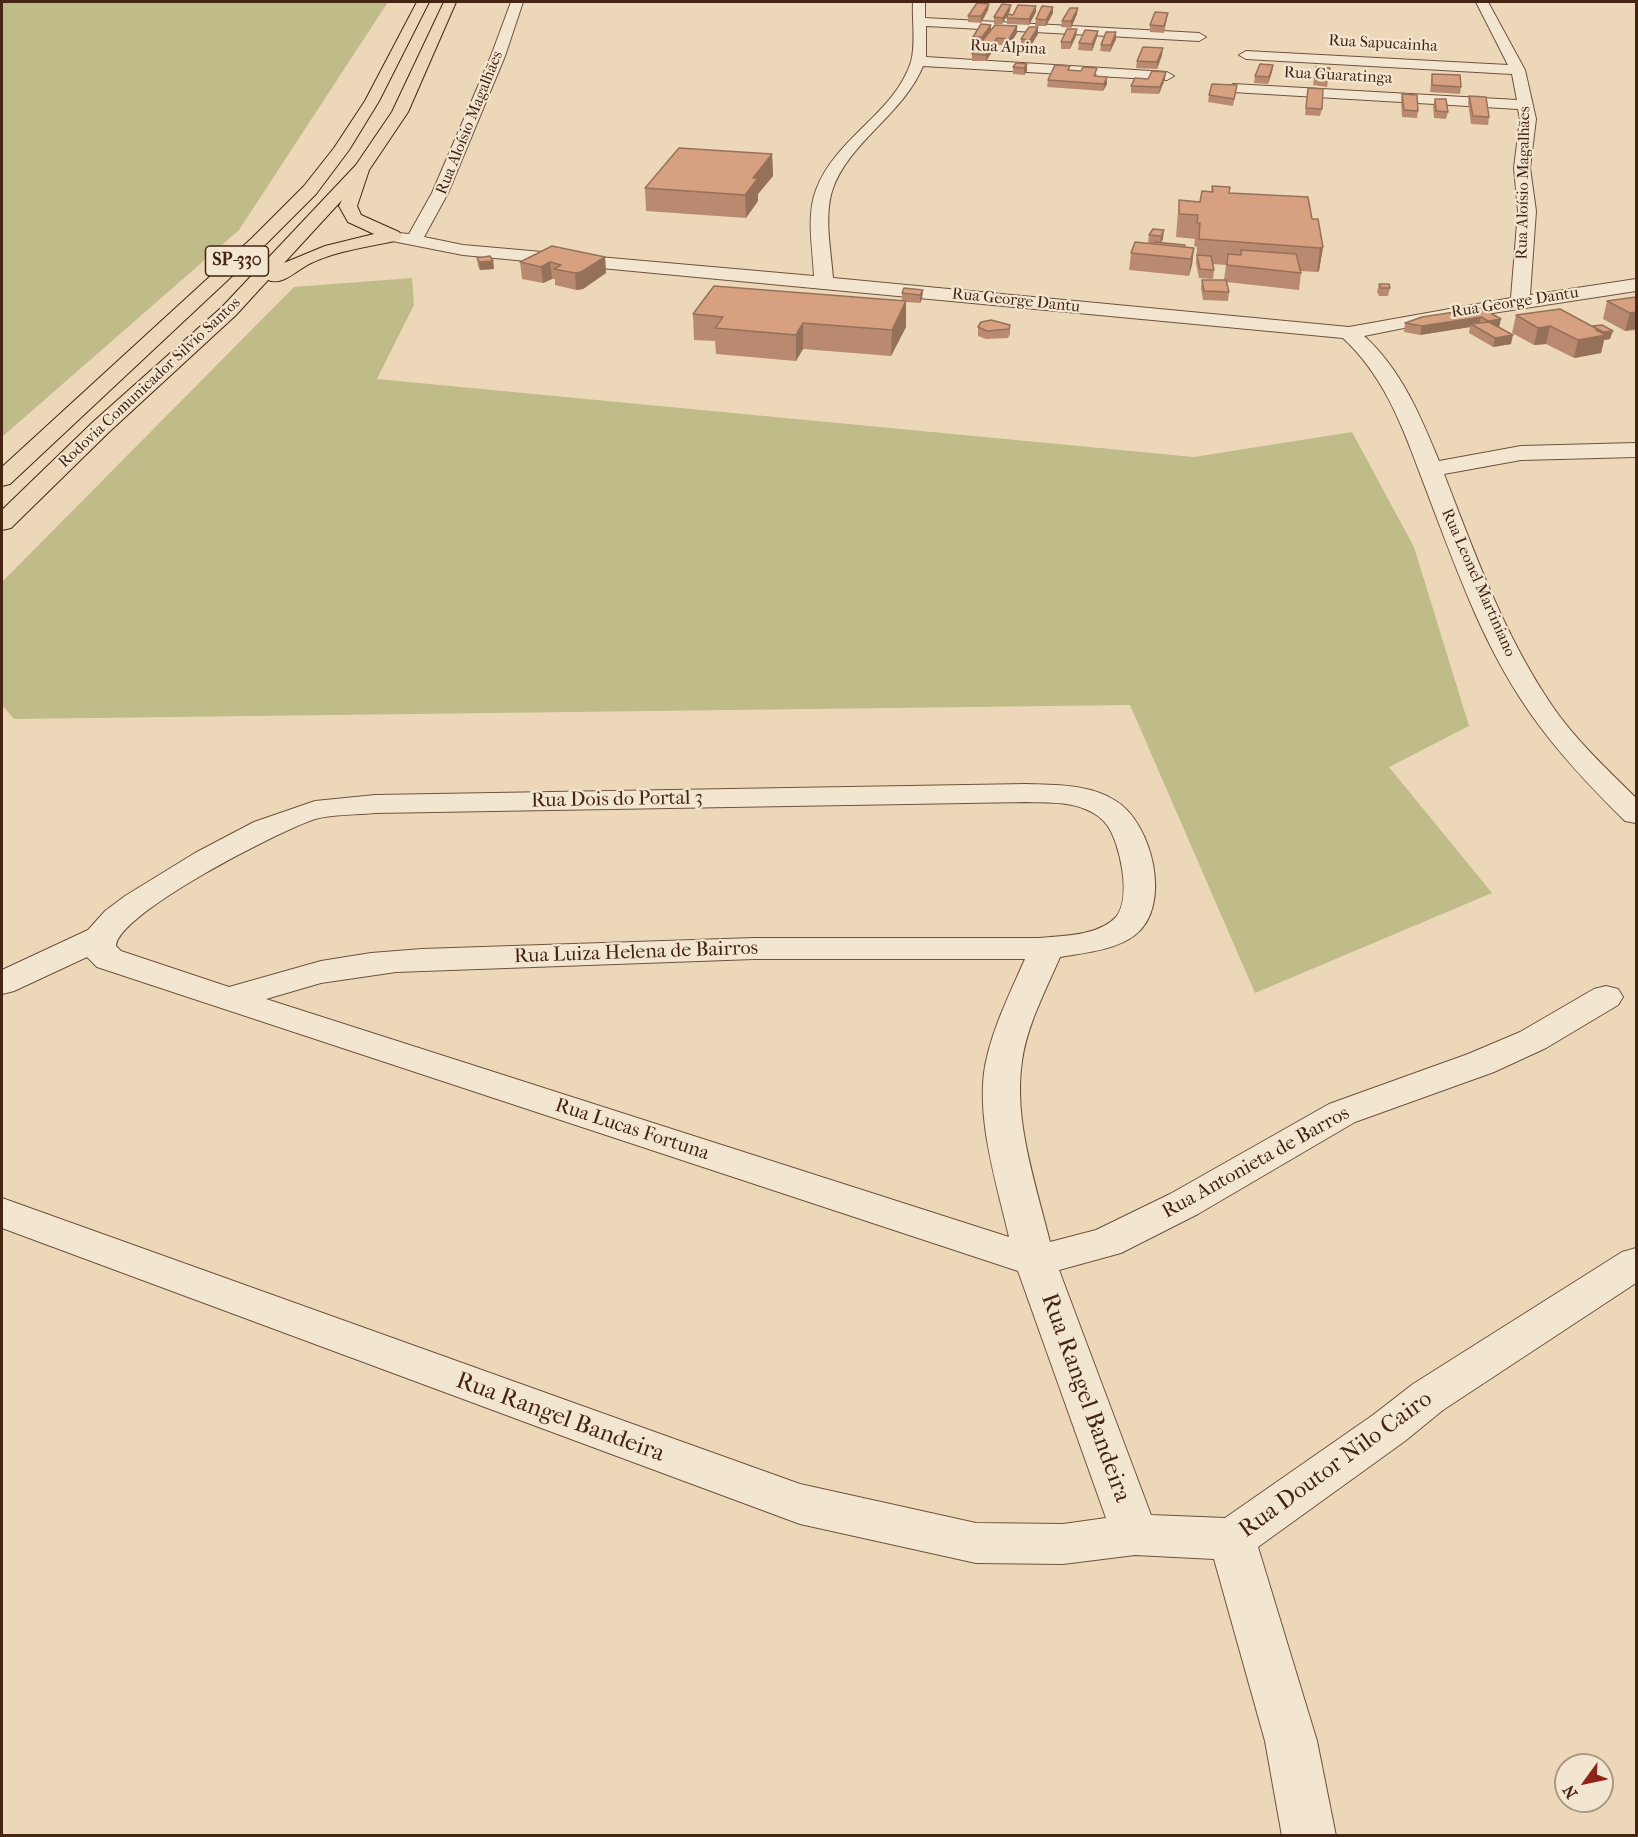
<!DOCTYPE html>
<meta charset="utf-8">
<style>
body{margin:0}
#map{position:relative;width:1638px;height:1837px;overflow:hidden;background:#ecd8b8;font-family:"IM FELL French Canon",serif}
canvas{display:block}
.frame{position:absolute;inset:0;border:3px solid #452413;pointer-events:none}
.north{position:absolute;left:1554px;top:1753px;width:60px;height:60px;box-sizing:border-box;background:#f3e6d1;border:2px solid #ad9885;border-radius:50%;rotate:237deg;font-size:16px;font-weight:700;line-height:24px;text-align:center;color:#452413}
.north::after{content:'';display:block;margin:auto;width:21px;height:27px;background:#8f2418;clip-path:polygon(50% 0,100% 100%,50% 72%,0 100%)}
</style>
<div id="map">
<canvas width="1638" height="1837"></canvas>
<div class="frame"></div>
<div class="north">N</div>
</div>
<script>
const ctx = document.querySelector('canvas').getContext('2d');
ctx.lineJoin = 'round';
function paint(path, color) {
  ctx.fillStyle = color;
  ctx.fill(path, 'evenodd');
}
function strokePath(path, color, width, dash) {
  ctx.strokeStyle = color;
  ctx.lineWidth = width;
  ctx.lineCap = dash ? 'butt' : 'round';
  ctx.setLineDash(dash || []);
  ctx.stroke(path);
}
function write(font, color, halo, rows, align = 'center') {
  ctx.font = font + ' "IM FELL French Canon",serif';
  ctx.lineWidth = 4.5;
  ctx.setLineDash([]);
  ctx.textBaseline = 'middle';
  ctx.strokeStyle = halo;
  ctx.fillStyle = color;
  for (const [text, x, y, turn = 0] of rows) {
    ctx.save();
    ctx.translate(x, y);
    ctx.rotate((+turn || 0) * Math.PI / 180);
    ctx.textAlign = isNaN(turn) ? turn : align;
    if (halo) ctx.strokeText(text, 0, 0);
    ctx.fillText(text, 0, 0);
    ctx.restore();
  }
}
const green = new Path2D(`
 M2,2H388L239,230L2,437Z
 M412,278L414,305L377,379L1194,457L1352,432L1414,547L1469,726L1389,767L1492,893L1255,993L1130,705L14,719L2,705V582L294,287Z`);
const minor = new Path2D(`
 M511,2H523L505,56L448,193L424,237L463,245L814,276C813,249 806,216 816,190C835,138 894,114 911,62C916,44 912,21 913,2H925V18L1199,33L1206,37L1199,41L926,26V57L1167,72L1174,76L1167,80L923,66C903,115 848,142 832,191C824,218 831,250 833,278L1349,327L1511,298L1518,211L1514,168L1520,119L1518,109L1233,92L1226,88L1233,84L1517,100L1512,74L1246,59L1239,55L1246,51L1508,65L1476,2H1488L1525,70L1536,119L1530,168L1536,211L1530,295L1636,279V291L1434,322L1364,336C1401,369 1421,417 1439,461L1521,446L1636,443V457L1521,460L1444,474C1473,549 1501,627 1545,695C1569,734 1604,766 1636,798V823L1625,821C1555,752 1514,702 1474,611C1454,565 1437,518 1419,471C1401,422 1382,374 1343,338L463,255L387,240L384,236L387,232L409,234L432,193L491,56Z
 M1026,784C1056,785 1090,784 1116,801C1152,823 1173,906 1135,935C1116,950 1083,953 1060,957C1046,990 1027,1025 1022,1061C1013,1121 1036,1184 1050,1242L1096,1230L1170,1194L1329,1104L1468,1054L1520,1032L1594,989L1606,986L1618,989L1623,997L1618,1005L1546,1048L1494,1072L1355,1122L1198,1214L1121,1253L1059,1270L1151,1515L1225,1518L1373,1415L1413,1384L1622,1252L1636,1248V1283L1443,1410L1405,1441L1258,1547L1317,1741L1336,1836H1282L1265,1741L1214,1559L1135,1555L1063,1564L976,1563L800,1524L2,1228V1198L800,1484L976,1523L1063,1524L1106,1518L1018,1271L97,967L87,957L14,991L2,994V970L88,930L105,911L125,896L195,853L254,822L315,801L375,795ZM1026,802C1045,803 1067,801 1085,809C1093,812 1102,818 1107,825C1120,843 1132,898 1116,917C1099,936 1061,936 1038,938H754L422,949L371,953L321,961L229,987L121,951L116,946C118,913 281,830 315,819C334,814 356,815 375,813ZM754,959H1025C1011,991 995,1023 987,1057C973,1111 997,1184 1009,1237L266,999L321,983L396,972Z`);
const motorway = new Path2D(`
 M417,2H429L379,101L349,150L316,194L264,246L10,484L2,486V467L252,238L304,186L334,148L365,101Z
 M444,2H456L408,112L369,170L357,206L361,215L399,232L402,236L399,240C369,247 338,250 309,264C296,271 282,286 268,280L236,315L109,432L11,528L2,530V510L93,422L222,307L356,165L392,112ZM342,200L339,206L348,222L374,234L325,246L284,263Z`);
const wall = new Path2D(`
 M989,4L988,10L981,23L968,22V16Z
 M1053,7V13L1046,26H1035L1036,19Z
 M1010,11L1002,24H994V17Z
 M1036,12L1029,25L1007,24V18L1013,15Z
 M1077,14L1071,28L1061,27L1062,21Z
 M1167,19L1164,33L1150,32V25Z
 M1077,29L1076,36L1070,49H1061V42Z
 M991,30L1017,33L1009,45H997L986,61H972V54L980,44L973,43V37Z
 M1098,31L1097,37L1092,51L1078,50L1079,43Z
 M1116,32V39L1110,52L1100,51L1101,45Z
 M1038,34L1030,47L1021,46V39Z
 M1162,55L1157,69L1136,68L1137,61Z
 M1027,64V71L1024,75L1013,74V67Z
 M1273,65L1272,72L1268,84L1254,83L1255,76Z
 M1316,67L1330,68L1327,87L1313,85Z
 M1070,70L1081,71L1097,74L1096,76L1107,77V84L1103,91L1047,87L1048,80Z
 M1166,72L1165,79L1159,94L1131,93V86Z
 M1432,74L1461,87L1460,94L1430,92Z
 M1237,85L1233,106L1208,102L1209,95Z
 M1308,88L1322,109L1320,116L1305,115Z
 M1402,94L1418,111L1417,118L1402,117L1401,101Z
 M1469,96L1489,117L1488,125L1471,124L1468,103Z
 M1435,99L1448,112L1446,119L1434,118L1433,106Z
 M772,154L773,176L758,194V201L746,218L646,211L645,188Z
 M1212,186L1229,193L1312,219L1323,247L1319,271L1317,272L1301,271V273L1299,290L1226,282L1229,292L1228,301L1203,300L1201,288L1202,280H1224L1226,265L1212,264L1214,270L1213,279L1199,278L1196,263L1197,247L1194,246L1195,239L1176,237L1177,224L1179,200L1200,202L1211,192Z
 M1153,229L1163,239L1161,243L1194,248L1192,265L1189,276L1129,270L1131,253L1148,243L1149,235Z
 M605,257L606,273L583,289L576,290L555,285V279H552L543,283L522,279L520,262Z
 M477,258L493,261L494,269L480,270L478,266Z
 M1379,284L1390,288L1388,296H1379L1377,292Z
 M923,290L922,299L920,303L906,302V327L891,356L803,349L796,361L716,354L715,341L694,340L693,314L902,301V293Z
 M1636,297V330L1625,331L1603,319L1607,301Z
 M1481,308L1500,328L1511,344L1493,347L1469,333L1470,327L1420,335L1404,332L1405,323Z
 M1516,315L1592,326L1602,325L1610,339L1604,340L1601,353L1574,358L1546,344L1534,345L1512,333Z
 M1010,325V334L1008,338L986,339L978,336V327Z`);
const shadedWall = new Path2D(`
 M989,4L988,10L981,23V16Z
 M1011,5L1010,11L1002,24L1003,18Z
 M1036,6V12L1029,25V19Z
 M1053,7V13L1046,26V20Z
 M1078,8L1077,14L1071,28V21Z
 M991,25V31L982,44V37Z
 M1017,26V33L1009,45V39Z
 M1038,27V34L1030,47V40Z
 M1077,29L1076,36L1070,49L1071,42Z
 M1098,31L1097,37L1092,51V44Z
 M1116,32V39L1110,52L1111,45Z
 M997,38V45L986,61V55Z
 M1163,48L1162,55L1157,69V62Z
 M1027,64V71L1024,75V68Z
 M1273,65L1272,72L1268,84L1269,77Z
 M1166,72L1165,79L1159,94L1160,87Z
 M1107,77V84L1103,91L1104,84Z
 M772,154L773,176L758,194V201L746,218L745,195L753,178Z
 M1164,230L1163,239L1160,245L1161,236Z
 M1323,247L1319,271L1317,272L1320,248Z
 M1194,248L1192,265L1189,276L1191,259Z
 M605,257L606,273L583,289L576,290L575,273Z
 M493,261L494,269L480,270L479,262Z
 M550,262L552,279L543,283L541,267Z
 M923,290L922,299L920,303V295Z
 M906,301V327L891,356L892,330Z
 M1636,312V325L1635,329L1625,331L1630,313Z
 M1481,317L1479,326L1471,324L1470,327L1420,335L1422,326Z
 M1501,319L1499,328L1488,321Z
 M803,323V349L796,361V335Z
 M1550,326L1546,344L1534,345L1538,328Z
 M1596,330H1599L1597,337L1602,336L1603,332L1613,331L1610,339L1604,340L1601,353L1574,358L1578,340Z
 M1513,335L1511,344L1493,347L1495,338Z`);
const building = new Path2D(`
 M977,3L989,4L981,16H968Z
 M1002,4L1011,5L1003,18L994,17Z
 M1018,5L1036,6L1029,19L1007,18L1008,14L1013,15Z
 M1042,6L1053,7L1046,20L1036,19Z
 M1070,8H1078L1071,21H1062Z
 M1155,12L1168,13L1164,26L1150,25Z
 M981,24L991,25L982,37H973Z
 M995,25L1017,26L1009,39L997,38L986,55L972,54Z
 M1029,27H1038L1030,40L1021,39Z
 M1067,29H1077L1071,42H1061Z
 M1085,30L1098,31L1092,44L1079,43Z
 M1106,32H1116L1111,45H1101Z
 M1143,47L1163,48L1157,62L1137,61Z
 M1016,63L1027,64L1024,68L1013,67Z
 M1260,64L1273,65L1269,77L1255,76Z
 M1055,65L1070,66L1068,70L1081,71L1083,67L1097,68L1094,76L1107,77L1104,84L1048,80Z
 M1316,67L1330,68L1328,80L1314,78Z
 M1152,71L1166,72L1160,87L1131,86L1135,78L1148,79Z
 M1432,74L1460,75L1461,87L1432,85Z
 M1212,84L1237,85L1234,99L1209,95Z
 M1308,88L1323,89L1322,109L1306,108Z
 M1402,94L1417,95L1418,111L1404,110Z
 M1469,96L1486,97L1489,117L1473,116Z
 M1435,99H1446L1448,112L1436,111Z
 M679,148L772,154L753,178H758L745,195L645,188Z
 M1212,186L1230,187L1229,193L1308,197L1312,219H1318L1323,247L1320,248L1199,239L1200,223H1197L1198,215L1179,214V200L1200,202L1202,191L1213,192Z
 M1153,229L1164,230L1161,236L1149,235Z
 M1135,242L1194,248L1191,259L1131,253Z
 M1155,242L1185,245L1184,247L1155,244Z
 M552,246L605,257L581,272L575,273L554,269L561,265L550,262L541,267L520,262Z
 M1241,250L1296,254L1301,273L1227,265L1228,254L1241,255Z
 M1197,255L1211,256L1214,270L1200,269Z
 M490,256L493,261L479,262L477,258Z
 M1202,280H1226L1229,292L1204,291Z
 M1379,284H1389L1390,288H1381Z
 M714,286L906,301L892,330L803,323L796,335L715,328L723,317L693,314Z
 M904,288L923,290L920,295L902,293Z
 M1636,297V312L1630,313L1607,301Z
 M1481,308L1501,319L1488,321L1481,317L1422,326L1405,323L1422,317Z
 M1560,309L1599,330H1596L1606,335L1578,340L1550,326L1538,328L1516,315Z
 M991,320L1010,325L1009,329L987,331L978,327L981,322Z
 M1489,322L1513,335L1495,338L1471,324Z
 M1602,325L1613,331L1603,332L1592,326Z`);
const farStreetnames = [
 ["Rua Sapucainha",1383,44,3],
 ["Rua Alpina",1008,48,3],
 ["Rua Guaratinga",1338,76,3],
 ["Rua Aloísio Magalhães",470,123,-68],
 ["Rua Aloísio Magalhães",1524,183,-89],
 ["Rua George Dantu",1016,301,6],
 ["Rua George Dantu",1515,303,-9],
 ["Rodovia Comunicador Silvio Santos",150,383,-43],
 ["Rua Leonel Martiniano",1478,583,66]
];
const shields = [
 [237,261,63]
];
const shieldNames = [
 ["SP-330",237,261]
];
const streetNames = [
 ["Rua Dois do Portal 3",617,800,-1],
 ["Rua Luiza Helena de Bairros",636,953,-2],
 ["Rua Lucas Fortuna",632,1130,18],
 ["Rua Antonieta de Barros",1256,1163,-29]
];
const nearStreetnames = [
 ["Rua Rangel Bandeira",1085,1398,70],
 ["Rua Rangel Bandeira",560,1418,20],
 ["Rua Doutor Nilo Cairo",1336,1465,-36]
];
paint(green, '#bfbc89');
strokePath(minor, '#6f513c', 2);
strokePath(motorway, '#452413', 2);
paint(minor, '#f3e6d1');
paint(motorway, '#ecd8b8');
paint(wall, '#b98a6f');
paint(shadedWall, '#96715a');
paint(building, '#d7a181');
strokePath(building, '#96715a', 1.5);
write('16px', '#452413', '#f3e6d1', farStreetnames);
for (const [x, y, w] of shields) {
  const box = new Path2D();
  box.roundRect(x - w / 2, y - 15, w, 30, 4.5);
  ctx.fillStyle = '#f3e6d1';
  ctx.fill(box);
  strokePath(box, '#452413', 1.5);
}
write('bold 18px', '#452413', null, shieldNames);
write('20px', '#452413', '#f3e6d1', streetNames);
write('24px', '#452413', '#f3e6d1', nearStreetnames);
</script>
